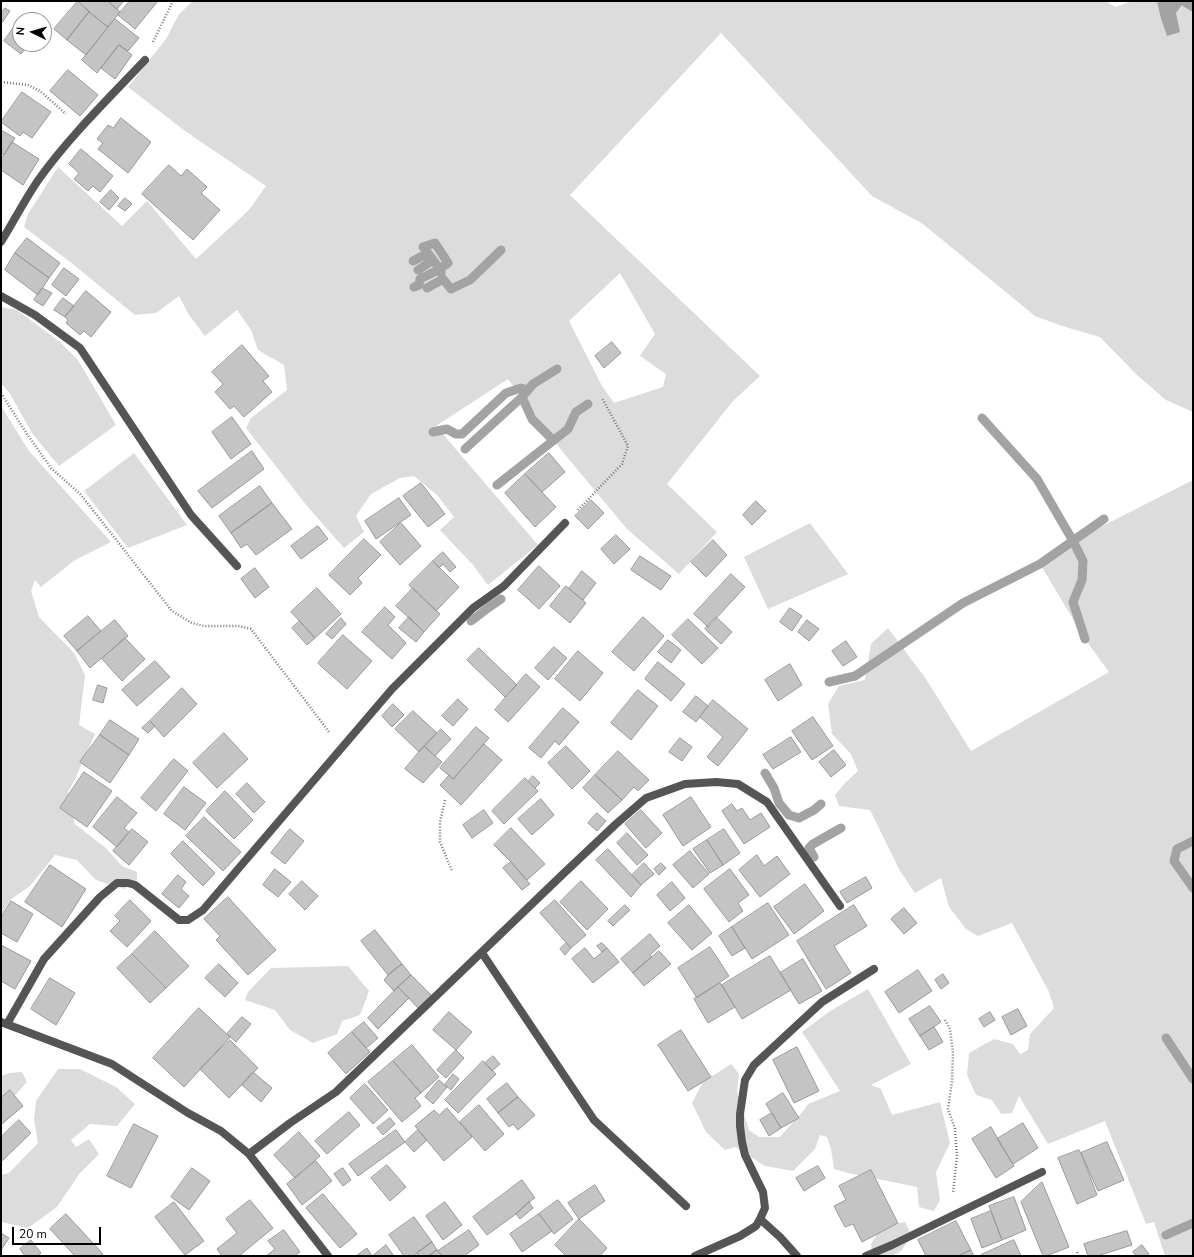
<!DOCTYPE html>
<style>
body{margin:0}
#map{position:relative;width:1194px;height:1257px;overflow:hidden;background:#fff;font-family:"Nunito Sans",sans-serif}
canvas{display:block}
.frame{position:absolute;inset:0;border:2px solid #000;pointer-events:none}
.north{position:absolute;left:12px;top:12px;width:40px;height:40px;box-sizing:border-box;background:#fff;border:1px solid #999;border-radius:50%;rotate:275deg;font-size:11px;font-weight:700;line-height:16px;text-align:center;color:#000}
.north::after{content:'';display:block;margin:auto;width:14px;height:18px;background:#000;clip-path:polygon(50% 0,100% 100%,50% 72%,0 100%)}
.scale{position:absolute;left:12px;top:1227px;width:89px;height:18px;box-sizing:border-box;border:2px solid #000;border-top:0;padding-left:5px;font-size:12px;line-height:14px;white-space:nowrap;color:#000;-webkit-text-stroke:3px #fff;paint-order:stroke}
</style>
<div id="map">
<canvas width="1194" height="1257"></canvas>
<div class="frame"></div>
<div class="north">N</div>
<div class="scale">20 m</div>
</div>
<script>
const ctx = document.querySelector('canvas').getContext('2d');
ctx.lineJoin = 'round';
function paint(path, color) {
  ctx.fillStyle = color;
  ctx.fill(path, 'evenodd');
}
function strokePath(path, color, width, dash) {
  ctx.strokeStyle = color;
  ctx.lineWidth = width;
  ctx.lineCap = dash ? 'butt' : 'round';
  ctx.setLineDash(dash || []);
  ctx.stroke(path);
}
const green = new Path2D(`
 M193,1H1105L1116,7L1131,1H1155L1157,2L1161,19L1167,36L1176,13L1185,1H1193V412L1166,400L1137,375L1100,337L1062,326L1035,316L923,224L872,196L721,33L570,195L760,376L733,401L667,484L717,532L679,574L627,529L562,451L508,379L436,426L538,545L488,585L473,565L440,530L454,517L437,495L414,476L400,478L371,494L356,516L364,532L344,548L307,506L246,428L251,418L287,390L284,365L258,350L251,330L237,310L205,336L189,315L179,296L156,313L135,315L74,265L24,227L28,214L58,167L122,226L147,201L196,259L249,210L266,186L185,131L128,87L166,39L179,14ZM620,273L655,334L640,356L666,374L663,387L614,403L602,386L569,321Z
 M1,307L17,310L60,342L78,360L116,425L59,466L32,433L10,394L1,383Z
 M1,406L29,451L111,542L75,560L41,587L35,580L31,591L39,617L74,653L85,675L79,725L95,734L75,779L68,792L75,824L107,849L122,866L137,872V880L124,889L96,880L77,860L55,855L30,886L10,900L1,916V546L2,544L1,543Z
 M134,453L187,525L128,548L84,491Z
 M1193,480V1256H1165L1154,1222L1146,1224L1105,1121L1048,1144L1019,1096L1012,1113L1001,1114L992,1100L976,1095L967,1075L969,1053L994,1039L1013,1044L1020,1054L1028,1050L1030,1034L1054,1008L1049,992L1012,923L978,936L966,929L949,907L941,878L915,893L900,871L870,810L839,806L835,795L845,783L858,771L851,754L832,734L828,704L839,686L865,680L871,644L888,628L926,679L971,751L1109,672L1085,639L1040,564L1073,541Z
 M810,523L848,574L768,609L744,557Z
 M348,966L369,991L360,1015L342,1021L337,1034L313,1043L290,1030L275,1010L245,1000L248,992L271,968Z
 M868,989L911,1064L871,1085L881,1089L892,1115L940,1102L950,1143L936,1172L940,1200L934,1211L919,1207L917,1187L848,1173L834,1169L831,1149L827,1137L820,1135L815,1149L793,1171L765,1166L735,1147L725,1150L706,1132L692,1103L703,1082L731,1064L739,1074L737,1091L749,1130L759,1137H780L804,1110L808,1104L840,1091L802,1032L830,1011Z
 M58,1069H80L116,1087L135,1104L117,1126L90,1124L71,1140L76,1147L89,1139L99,1154L79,1174L57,1207L28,1228L1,1222V1175L9,1173L38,1143L34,1119L36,1101Z
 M22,1072L27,1082L7,1104L1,1108V1076L9,1073Z
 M905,1222L910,1232C908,1237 906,1245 902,1250C896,1257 879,1257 872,1254L871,1244L881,1227Z`);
const water = new Path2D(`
 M1155,1H1185L1176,13L1180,32L1167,36L1161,19L1157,2Z`);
const stream = new Path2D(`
 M1183,1L1193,7
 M413,261L428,253L433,260
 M418,270L433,260L440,269L448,263L435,243L423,247
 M414,287L419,285L420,279L440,269L441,273
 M427,288L443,279L451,289L470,280L501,250
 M522,397L532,419L553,440
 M982,418L1037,479L1073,541L1083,561L1082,580L1073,602L1085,639
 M433,432L447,429L456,434H462L506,393L521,388L528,390
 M465,449L522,397L533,384L557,369
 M497,485L568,429L576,412L588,404
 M471,621L488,608L501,599
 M829,682L855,676L963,603L1040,564L1104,519
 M765,773L774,788L779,803L789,815L799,818L814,810L821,804
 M1193,841L1177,849L1174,861L1193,888
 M814,857L809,848L813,844L841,828
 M1166,1038L1193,1079
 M1166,1235L1193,1223`);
const building = new Path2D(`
 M78,1H108L120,12L108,27Z
 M78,1L89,12L67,40L54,29Z
 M108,1H124L117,9Z
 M130,1H158L135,29L118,15Z
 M5,8L10,11L1,24V14Z
 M89,12L108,27L86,55L67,40Z
 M23,15L29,20H20V44H29L21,54L4,41Z
 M115,19L139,38L128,51L119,45L97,73L82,60Z
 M119,45L132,55L115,79L101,68Z
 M68,70L98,95L80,116L50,91Z
 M22,92L51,112L32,138L23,132L20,136L1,122Z
 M121,118L151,142L128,173L98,149L103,143L97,139L108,125L113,128Z
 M1,130L15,138L4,155L1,153Z
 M12,142L39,159L23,185L1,170V160Z
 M81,149L113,176L100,192L93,186L88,191L74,179L79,173L69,164Z
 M169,165L181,176L187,169L207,187L201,193L220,210L193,240L142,194Z
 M111,190L119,198L109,210L100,202Z
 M125,198L132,204L125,211L118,206Z
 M27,238L60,263L49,278L15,253Z
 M15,253L49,278L38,295L5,270Z
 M64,268L79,279L66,296L52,285Z
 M42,288L52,293L43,306L34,300Z
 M86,291L111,312L91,337L84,331L80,335L66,323L68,320L65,317Z
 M63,298L74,306L65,317L54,310Z
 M612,342L621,353L604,368L595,356Z
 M242,345L269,376L263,381L272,392L244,417L234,406L230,409L215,392L223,384L212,372Z
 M232,417L251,444L231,459L212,432Z
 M252,451L264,469L212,508L198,491Z
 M549,453L565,472L542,492L525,474Z
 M525,474L556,507L535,527L505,493Z
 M421,483L445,514L428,527L403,496Z
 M260,486L272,503L231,533L219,516Z
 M399,498L411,515L376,539L365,521Z
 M591,500L604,513L588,529L575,516Z
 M756,501L766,511L752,525L743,515Z
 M272,503L292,529L256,555L247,544L241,548L231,533Z
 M401,523L421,546L400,565L380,542Z
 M318,526L328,539L301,559L291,546Z
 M616,535L630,549L614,564L601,549Z
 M364,539L381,555L358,578L362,583L350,595L329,575Z
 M713,540L727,555L706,577L691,562Z
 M443,552L456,567L450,572L443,564L439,568L433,561Z
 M640,556L671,576L661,590L631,570Z
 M433,561L459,587L436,611L409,585Z
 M539,566L560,586L539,609L518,590Z
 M255,568L269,587L255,598L241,579Z
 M582,571L596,583L583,600L569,589Z
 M731,574L745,587L708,627L694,614Z
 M566,586L586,603L570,623L550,606Z
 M317,588L341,614L315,638L291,612Z
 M413,588L440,614L424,632L396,606Z
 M385,607L395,617L388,625L406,643L392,659L362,632Z
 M790,608L802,616L792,631L780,622Z
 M88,616L101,631L77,651L64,636Z
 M409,617L424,632L416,642L399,628Z
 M643,617L664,636L634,671L612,652Z
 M716,617L732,632L721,644L705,629Z
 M341,618L346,624L332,639L326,634Z
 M688,619L718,648L702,664L672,635Z
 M115,620L128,636L90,668L77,651Z
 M807,620L819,629L809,641L798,632Z
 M300,621L315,638L307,645L292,628Z
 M343,635L372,661L347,689L323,668L318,663Z
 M125,638L145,659L122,681L102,659Z
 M668,640L681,650L671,663L658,652Z
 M846,641L857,657L843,666L832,651Z
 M554,647L567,658L548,680L535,668Z
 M479,648L517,685L505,697L467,660Z
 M578,651L603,673L580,701L555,679Z
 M155,661L170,677L137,706L122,690Z
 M658,662L685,684L671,701L645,679Z
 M790,664L802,685L778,701L765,680Z
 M526,674L540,687L508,722L495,710Z
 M98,685L107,688L103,703L93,700Z
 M182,688L197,704L164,737L150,721Z
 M638,690L658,706L631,740L611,723Z
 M696,696L708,706L696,722L683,712Z
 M458,699L468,709L453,726L442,716Z
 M713,700L748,729L718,766L707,757L723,737L700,717Z
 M393,704L404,715L392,727L382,716Z
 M563,708L579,722L559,745L555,741L541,758L529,748Z
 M413,711L437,733L419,752L395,729Z
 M813,717L833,746L812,760L792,731Z
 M110,720L139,739L129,755L100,735Z
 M150,721L155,726L148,733L142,728Z
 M476,727L489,738L453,779L440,768Z
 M441,729L451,739L435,756L424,746Z
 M224,733L248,759L217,788L193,763Z
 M100,735L129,755L110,783L80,762Z
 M791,737L801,752L773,769L763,755Z
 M680,738L692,747L682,761L669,752Z
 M484,744L502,760L461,805L440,785L449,775L453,779Z
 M424,746L442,762L423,783L405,769Z
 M566,746L590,771L572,789L548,763Z
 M834,750L846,765L831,777L819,762Z
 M618,751L649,780L638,791L634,787L622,800L595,775Z
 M174,759L188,771L156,811L141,798Z
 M84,772L112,791L87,827L60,808Z
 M595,775L622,800L608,813L583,788Z
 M533,776L540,783L535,788L528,781Z
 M525,778L538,791L504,824L492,811Z
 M247,783L265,802L254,813L236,794Z
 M184,787L206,803L185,830L164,814Z
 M225,791L253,820L234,839L206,811Z
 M117,797L137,813L124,828L129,832L117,847L93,827Z
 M691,797L711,827L683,846L663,815Z
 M541,799L554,815L532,835L518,819Z
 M732,804L737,811L742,808L750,820L761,813L770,827L744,844L722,811Z
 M484,810L493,823L472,838L463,825Z
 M641,810L662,833L646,848L625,824Z
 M597,813L606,821L597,831L588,823Z
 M204,817L241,852L223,871L186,836Z
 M511,828L545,864L527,880L511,862L494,845Z
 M132,829L148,842L129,865L113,851Z
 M290,829L304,841L285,864L271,853Z
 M724,829L740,853L723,865L707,840Z
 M627,833L648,855L637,865L617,843Z
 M707,840L723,865L710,873L693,849Z
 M183,841L215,873L203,886L171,854Z
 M608,849L641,885L631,897L596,860Z
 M690,851L709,874L693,888L673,865Z
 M757,855L764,866L777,856L790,874L760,897L739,870Z
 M511,862L530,884L522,890L503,868Z
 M644,863L654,874L641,885L632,875Z
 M661,863L666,868L659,875L654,869Z
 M50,865L86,889L62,927L25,902Z
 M275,869L291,882L278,897L263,885Z
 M730,869L749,895L738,903L743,911L729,922L704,889Z
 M178,875L186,882L181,889L189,896L179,908L162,894Z
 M866,877L872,888L847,903L840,892Z
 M302,881L318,896L305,910L289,894Z
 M581,881L608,909L587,930L560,902Z
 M672,882L685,898L670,911L657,895Z
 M805,884L824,911L794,934L774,907Z
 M228,897L276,950L248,975L216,940L220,936L204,919Z
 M130,900L151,921L127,947L110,931L120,921L115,916Z
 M555,900L586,935L571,948L540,913Z
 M11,901L33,914L17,942L1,933V918Z
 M768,903L789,935L752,959L732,927Z
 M625,905L630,910L613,926L608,921Z
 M689,905L712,933L692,950L668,923Z
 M854,905L867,926L834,946L851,973L826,989L797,941Z
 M904,908L917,923L904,934L891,919Z
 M732,927L745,948L732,956L719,936Z
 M375,930L402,964L388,975L361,941Z
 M155,931L189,966L166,988L132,954Z
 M650,934L660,946L650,955L652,957L633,973L621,959Z
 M566,943L571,948L565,955L560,949Z
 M602,943L607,948L602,952L597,946Z
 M1,945L31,961L15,989L1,981Z
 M710,947L729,976L697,998L678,968Z
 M585,948L594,959L607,948L619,962L593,983L572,959Z
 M659,951L671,964L644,986L633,973Z
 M132,954L166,988L150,1003L117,968Z
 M770,956L791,990L742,1019L722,985Z
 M803,959L822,991L799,1004L780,973Z
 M219,964L238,983L225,997L205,978Z
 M402,964L411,975L394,991L384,980L388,975Z
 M918,970L932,991L899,1013L885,992Z
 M943,974L949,983L941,989L935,980Z
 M411,975L433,997L420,1010L398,987Z
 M50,978L75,993L56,1025L31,1009Z
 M720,983L735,1007L708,1023L694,999Z
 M398,987L409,998L378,1029L368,1018Z
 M930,1006L941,1022L920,1036L909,1019Z
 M199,1008L230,1037L184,1087L153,1058Z
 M1018,1009L1027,1026L1011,1035L1002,1017Z
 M449,1012L472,1032L456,1050L433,1030Z
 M990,1012L995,1020L984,1027L979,1019Z
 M242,1017L251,1024L236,1042L227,1034Z
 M364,1022L378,1038L366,1048L352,1032Z
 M934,1027L943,1042L929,1050L920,1036Z
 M681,1030L711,1077L688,1091L658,1045Z
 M352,1032L370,1052L346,1074L328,1053Z
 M230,1040L258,1068L229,1098L200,1069Z
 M412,1045L439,1077L421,1093L393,1061Z
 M797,1047L819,1091L794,1103L773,1060Z
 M456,1050L464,1058L446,1078L437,1070Z
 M493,1056L500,1064L492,1071L485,1063Z
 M393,1061L421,1093L415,1098L421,1106L402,1122L368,1082Z
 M483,1061L496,1074L458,1113L445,1100Z
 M253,1072L272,1088L261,1102L242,1085Z
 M453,1074L459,1079L451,1090L445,1085Z
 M439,1080L447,1087L433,1104L425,1097Z
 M507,1083L518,1097L498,1113L487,1099Z
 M365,1084L388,1110L373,1124L350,1098Z
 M10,1090L23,1106L2,1124L1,1122V1098Z
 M783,1093L799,1118L781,1128L766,1104Z
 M518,1097L535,1115L518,1130L513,1124L509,1127L498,1113Z
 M479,1105L504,1134L485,1151L460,1122Z
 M447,1108L472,1137L444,1161L415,1126L434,1110L439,1115Z
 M349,1112L360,1125L327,1154L315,1141Z
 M772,1113L781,1128L769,1136L760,1120Z
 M390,1118L395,1124L383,1135L377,1128Z
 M19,1120L31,1133L1,1162V1137Z
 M1023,1123L1038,1148L1013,1164L997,1139Z
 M134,1124L158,1136L131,1188L107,1176Z
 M991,1127L1014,1166L996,1178L972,1139Z
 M396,1130L405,1142L358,1176L349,1164Z
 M418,1130L427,1140L414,1152L405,1142Z
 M299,1132L320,1156L295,1178L274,1155Z
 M1107,1142L1124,1180L1098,1191L1081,1153Z
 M1079,1150L1081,1153L1097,1195L1077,1204L1058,1158Z
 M316,1161L332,1181L302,1205L287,1184Z
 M387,1165L406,1187L390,1201L371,1178Z
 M818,1166L825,1178L804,1191L796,1178Z
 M192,1168L210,1181L189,1210L171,1197Z
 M343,1168L351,1180L343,1186L334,1174Z
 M871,1170L898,1223L862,1242L853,1224L845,1227L834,1206L846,1200L839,1186Z
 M522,1180L535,1198L529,1202L516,1214L487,1235L473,1217Z
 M1042,1182L1069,1247L1046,1256H1043L1021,1202Z
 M595,1185L605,1201L579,1219L568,1203Z
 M323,1194L357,1234L340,1248L306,1208Z
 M1014,1197L1026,1230L1002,1240L989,1206Z
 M250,1200L273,1228L239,1256H222L217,1249L237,1233L226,1219Z
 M558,1200L573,1219L554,1234L539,1214Z
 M174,1202L204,1241L185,1255L155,1217Z
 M445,1202L462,1225L443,1240L426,1216Z
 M529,1202L533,1208L520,1219L516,1214Z
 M991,1211L1002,1240L982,1248L971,1219Z
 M66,1214L103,1254L100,1256H75L50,1229Z
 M539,1214L552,1231L522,1252L510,1234Z
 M414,1217L432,1242L413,1256H404L389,1235Z
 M579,1219L607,1248L600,1256H566L555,1245Z
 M956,1221L971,1250L958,1256H926L918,1240Z
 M284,1230L300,1252L294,1256H266L275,1249L268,1241Z
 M469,1230L479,1245L464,1256H442L438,1251Z
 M1127,1231L1132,1245L1097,1256H1088L1084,1244Z
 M1,1233L9,1238L1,1250Z
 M31,1240L41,1253L38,1256H25L20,1249Z
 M1014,1240L1021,1256H981V1255Z
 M432,1242L437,1250L429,1256H418L417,1253Z
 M386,1245L394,1256H356L367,1248L372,1256Z
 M1142,1245L1149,1254L1146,1256H1136L1133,1252Z
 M437,1250L442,1256H429Z
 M971,1250L974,1256H958Z`);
const path = new Path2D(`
 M153,42L173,1
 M1,82L28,85L40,91L66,114
 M1,393L27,434L51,468L81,495L172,611L192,623L204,626H238L251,629L329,732
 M578,510L622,464L628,446L602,398
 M445,800L440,822V842L452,871
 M945,1020L950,1029L953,1053L952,1081L948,1109L955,1129L957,1156L953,1193
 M1077,1252L1078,1256`);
const street = new Path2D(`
 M1,242C14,221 25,199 39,179C69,137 109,98 145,60
 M1,296L35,315L80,348L191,515L237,566
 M482,953L594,1120L686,1206
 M1,1022L112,1064L188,1113L221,1131L249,1154L328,1256
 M7,1024L44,959L100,897L117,883H128L135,885L179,920H188L203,910L392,689L473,608L504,586L565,523
 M249,1154L290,1123L336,1092L562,875L616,824L646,798L685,784L716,782L738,784L767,802L840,906
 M760,1219L780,1237L797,1256
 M695,1256L740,1236L756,1226L760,1219L765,1208L763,1192L745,1155L742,1142L740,1126V1114L745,1080L754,1065L822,1002L874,969
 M866,1256L892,1245L1042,1172`);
paint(green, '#dcdcdc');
paint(water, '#a3a3a3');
strokePath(stream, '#a3a3a3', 9);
paint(building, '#c4c4c4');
strokePath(building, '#999', 1);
strokePath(path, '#777', 2.5, [1, 2]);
strokePath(street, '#555', 8);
</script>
